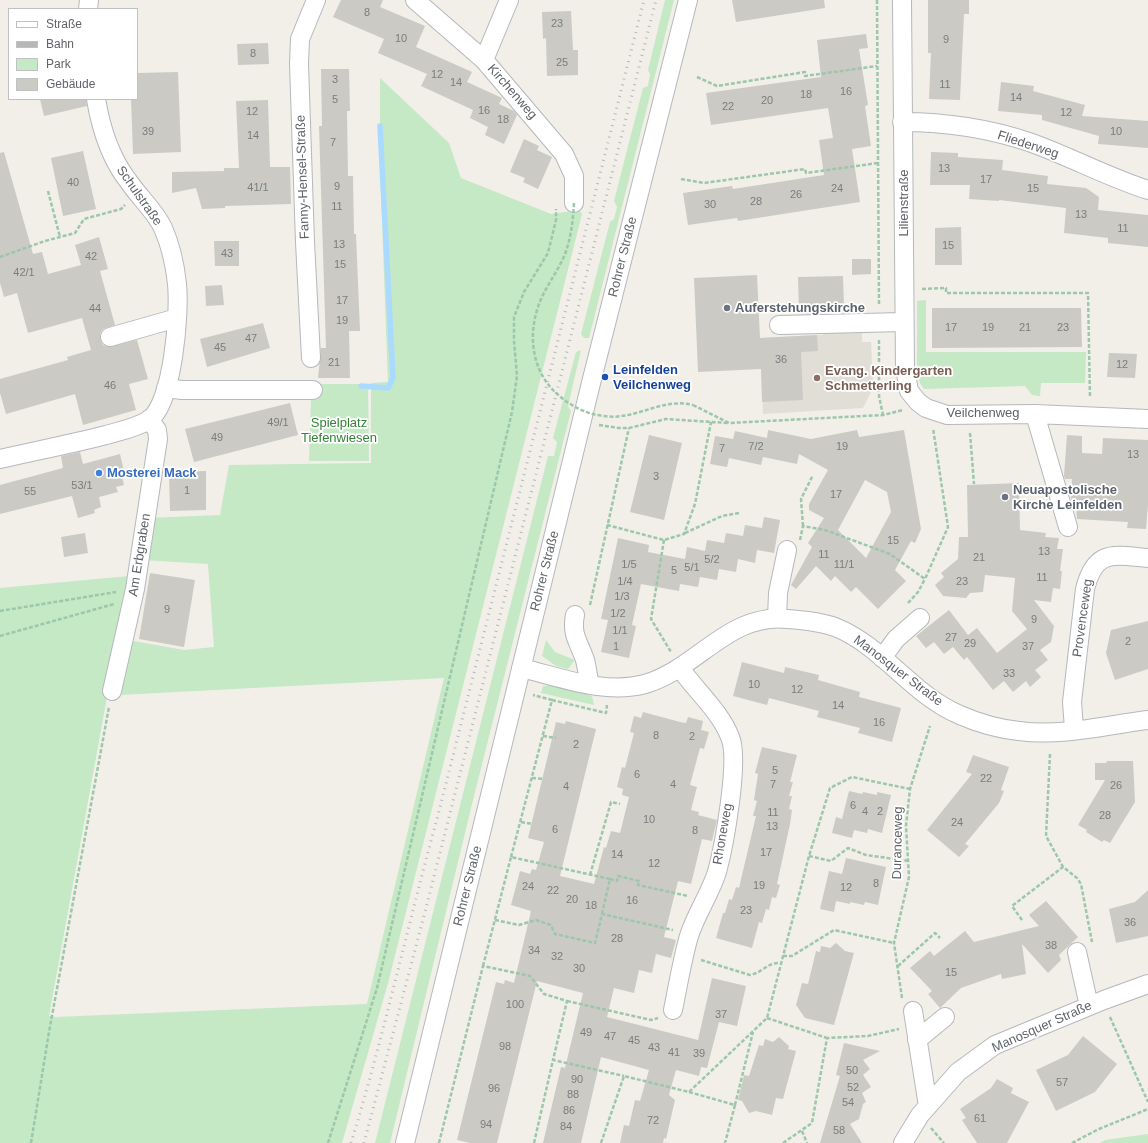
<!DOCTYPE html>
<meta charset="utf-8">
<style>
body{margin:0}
#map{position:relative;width:1148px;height:1143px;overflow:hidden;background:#f1efe8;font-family:Helvetica,sans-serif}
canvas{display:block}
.legend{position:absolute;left:8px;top:8px;width:130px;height:92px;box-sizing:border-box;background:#fff;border:1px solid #bfc1c3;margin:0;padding:5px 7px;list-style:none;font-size:12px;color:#5f6368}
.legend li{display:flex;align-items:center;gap:8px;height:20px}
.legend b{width:20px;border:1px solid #bfc1c3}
</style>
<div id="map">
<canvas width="1148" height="1143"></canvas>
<ul class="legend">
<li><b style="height:5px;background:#fff"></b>Straße</li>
<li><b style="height:5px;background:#b6b7b8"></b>Bahn</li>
<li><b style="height:11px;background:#c5e8c5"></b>Park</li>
<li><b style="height:11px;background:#cccac5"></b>Gebäude</li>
</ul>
</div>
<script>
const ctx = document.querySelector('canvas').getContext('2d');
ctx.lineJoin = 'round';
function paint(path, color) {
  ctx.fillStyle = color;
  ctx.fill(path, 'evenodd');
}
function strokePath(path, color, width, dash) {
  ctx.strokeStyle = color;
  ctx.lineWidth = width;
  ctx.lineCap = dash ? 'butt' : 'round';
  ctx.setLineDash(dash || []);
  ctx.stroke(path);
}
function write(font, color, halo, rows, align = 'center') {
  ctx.font = font + ' Helvetica,sans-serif';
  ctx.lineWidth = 3.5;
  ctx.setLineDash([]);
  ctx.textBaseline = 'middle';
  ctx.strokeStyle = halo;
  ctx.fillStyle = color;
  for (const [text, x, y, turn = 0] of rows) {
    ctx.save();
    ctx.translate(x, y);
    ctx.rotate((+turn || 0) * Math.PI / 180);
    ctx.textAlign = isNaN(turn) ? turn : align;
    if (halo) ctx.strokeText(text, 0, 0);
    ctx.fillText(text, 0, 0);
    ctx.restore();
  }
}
const education = new Path2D(`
 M845,330L849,333H862V342H871L873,388L863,408L763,414L760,338L823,335L824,332Z`);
const green = new Path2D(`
 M665,0H674L589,338H584L581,334L610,222L614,219L617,207L614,201L643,88L648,86L650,74L648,70Z
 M380,78L449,143L461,178L551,214L579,210L582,214L388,983L342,1143H0V588L129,576L49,1016L56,1017L367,1004L444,678L119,695L128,640L184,650L214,647L208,564L143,560L147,518L220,515L229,465L371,463V383L388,382L380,167Z
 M926,300V352H1086L1085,383H1041L1040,396L1032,395L1025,386L924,389L920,383L917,372V301Z
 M581,350L568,406L571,411L473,800L390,1143H375L548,456H554L557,442L553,438L576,352Z
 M316,384H368L369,461H309L311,400Z
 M546,640L555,652L575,660L568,669L556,666L542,656Z
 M554,685L592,696L594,705L541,693L543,686Z
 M1148,1134V1143H1100L1105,1140Z`);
const stream = new Path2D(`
 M361,386L388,388L393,378L380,126`);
const building = new Path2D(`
 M341,0H383L380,7L425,26L416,47L472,72L467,82L502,98L499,104L514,111L517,115L504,144L485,135L488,127L470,118L473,110L421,86L427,74L378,53L384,39L333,17Z
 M732,0H824L825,8L736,22Z
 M928,0H969V14H964L960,100L929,99L931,53H928Z
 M571,11L573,50H578V75L547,76L546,38L543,39L542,12Z
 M866,34L868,48L859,49L868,105L865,106L871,146L852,149L860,202L738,221L737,218L688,225L683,193L732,186L733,189L824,175L819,140L833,138L828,108L711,125L706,93L821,77L817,40Z
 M268,43L269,64L238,65L237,44Z
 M321,69H349L350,111H347L348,176H353L354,234H356L360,331H349L350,378H318L321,348H326L319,126H322Z
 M178,72L181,152L133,154L131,99H137V73Z
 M1001,82L1034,86L1033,91L1085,105L1082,116L1148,121V148L1098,144L1099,136L1042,120V115L998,111Z
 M40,99H86L87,106L44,116Z
 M268,100L270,167H290L291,204L225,206V208L202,209L196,188L172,193V172L224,171V168H239L236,101Z
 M524,139L539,146L537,150L552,157L538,189L523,182L525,178L510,172Z
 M83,151L96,209L63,216L51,158Z
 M4,152L33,254L42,252L48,274L81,265L75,245L99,237L108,269L100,271L115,325L103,329L100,334V339L103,345L108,347L137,340L148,379L129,384L136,410L83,425L75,394L6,414L0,393V379L68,360L67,357L91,350L82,318L28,333L17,293L4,297L0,283V153Z
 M931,152L958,153V157L1003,160L1002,170L1048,176L1047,184L1086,188L1099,197L1098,210L1148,215V247L1108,243V238L1064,233L1066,208L999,200V201L969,199L970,185H930Z
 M961,227L962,265H935V228Z
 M214,241H239V266H215Z
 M852,259H871V274L852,275Z
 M757,275L760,338L817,335L818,351L801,352L803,400L762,402L761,369L698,372L694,278Z
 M843,276L844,308L816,309L817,314H799L798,277Z
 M222,285L224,305L206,306L205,286Z
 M932,308H1081L1082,347L932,348Z
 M263,323L270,348L207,367L200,339Z
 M1109,353L1137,354L1135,378L1107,377Z
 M290,403L298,435L194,462L185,429Z
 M768,430L811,439L857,430L859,437L904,430L921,529L915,543L911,541L895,570L906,581L878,609L856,587L851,592L835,576L831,581L816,566L796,589L791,585L812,547L808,543L824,518L809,510V504L828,470L799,454L797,464L763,457L761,465L729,458L727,467L710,464L715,436L733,439L735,431L767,438ZM865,480L887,492L891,512L866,558L838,530Z
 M649,435L682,443L664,520L630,512Z
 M1067,435L1082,436V453L1102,454L1103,438L1148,440V505L1146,529L1127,528L1128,522L1077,519L1076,507H1073L1071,500L1072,479H1065L1064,476Z
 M80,452L83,464L120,454L124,471L121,472L124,485L116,487L118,492L99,497L101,507L94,510L95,513L78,518L72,496L0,514V485L63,468L61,456Z
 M206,471V510L170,511L169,472Z
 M1019,483L1020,530L1046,533L1045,537L1059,538L1057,549H1063L1060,571H1062L1060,589L1053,588L1051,602L1034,600L1054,626L1051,642L1040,650L1048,660L1035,670L1041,677L1030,687L1026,681L1013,692L1004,681L993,690L967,657L964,660L953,647L944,654L934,642L926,648L916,636L949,610L968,635L977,628L997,653L1027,629L1012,611L1015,578L985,575L983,592L970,593L966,598L943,596L935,585L944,577L941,573L958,559L959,537H968L967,485Z
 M764,517L780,520L774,553L757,550L755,563L738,559L736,572L719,569L717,580L700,577L698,587L680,584L679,591L641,584L632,625L636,626L629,658L601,652L608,620L601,619L618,538L649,545L648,552L685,559L687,547L705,551L707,540L724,543L726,533L743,536L745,525L762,528Z
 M85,533L88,553L64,557L61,537Z
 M150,573L195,580L184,647L139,639Z
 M1148,621V669L1115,680L1106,653L1111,630Z
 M742,662L784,673L785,667L819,675L818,680L860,692L859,697L901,708L892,742L858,733L860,728L817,717L819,711L769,698L767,705L733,696Z
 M643,712L680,722L686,723L688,717L703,721L701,730L709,732L704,749L700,748L690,785L697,787L691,810L699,812L698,815L717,820L712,841L702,839L691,884L678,881L664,937L676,940L671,958L656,954L652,973L639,970L634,993L614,988L607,1017L698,1040L712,978L746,986L737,1026L719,1022L707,1068L701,1067L699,1076L676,1070L669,1095L675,1100L666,1139L664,1138L663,1143H620L624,1125L629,1126L635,1100L640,1101L649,1070L601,1057L581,1143H543L561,1067L565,1068L583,993L537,981L497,1143H470L457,1140L496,982L504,984L505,980L514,983L531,911L511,905L520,871L530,874L532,869L536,870L544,842L528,838L556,722L565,724L566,721L596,729L560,876L594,884L604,847L606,848L611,831L620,833L629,797L622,795L623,789L617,787L622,767L625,768L634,733L630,732L634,716L641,718Z
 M762,747L797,755L790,782H793L789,796H792L789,809L792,810L790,824L777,884L780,885L776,898L772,897L769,910L766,909L762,923L759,922L752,948L716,938L723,913H725L729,899L732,900L736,887L739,888L742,875L756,816H753L757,801L754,800L758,774L755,773Z
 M973,755L1009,767L1001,790L1004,791L999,803L965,844L969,846L959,857L927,830L972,774L966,772Z
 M1107,761H1133L1135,802L1110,843L1104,840L1102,842L1086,832L1087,830L1078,825L1105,780H1095V763H1106Z
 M849,791L862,794L863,792L877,795V792L891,795L882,833L868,829L867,833L854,830L852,838L832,833L836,817L842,819Z
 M846,858L886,867L878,905L865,902L864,905L850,902V904L836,901L834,912L820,909L829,871L842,874Z
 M1148,890V936L1116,943L1109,909L1135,902Z
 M1046,901L1078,937L1059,955L1061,960L1048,973L1022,944L1026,974L1002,979L1001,974L961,988L940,1008L928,994L932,991L910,968L930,951L934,956L965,931L974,942L1039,926L1029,915Z
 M836,943L845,951L854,953L834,1025L805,1018L796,1005L802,983L808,984L816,951L820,952L821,946L830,948Z
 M1083,1036L1117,1064L1095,1092L1056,1111L1036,1070L1068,1055Z
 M779,1037L789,1046L788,1049L796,1051L783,1099L776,1098L772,1115L756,1111L749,1113L742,1101L738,1100L744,1075L749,1076L759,1045L763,1046L765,1039L773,1042Z
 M844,1043L880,1051L863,1060L870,1069L863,1075L871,1087L862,1093L866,1102L863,1104L859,1119L850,1124L862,1143H820L840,1076L836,1075Z
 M997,1079L1013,1088L1011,1093L1029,1102L1007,1143H977L962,1120L966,1118L960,1109L991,1088Z`);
const path = new Path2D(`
 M877,0L879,305
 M697,77L717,86L805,72V76L877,66
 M681,179L704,183L805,169L806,173L878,163
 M48,191L60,237
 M0,257L45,241L75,233L84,219L121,209L125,205
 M922,289L946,288V293H1088L1090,398
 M879,340V396L883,415
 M693,405L729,423L883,415L903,410
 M599,425L619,428H629L666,419L728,423
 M970,433L974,484
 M607,525L664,540L684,534L695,504L711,422
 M803,526L801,499L813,475
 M685,533L722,516L739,513
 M664,540L651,619L671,652
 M800,540L803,526L825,530L890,554L925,579L948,527L933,428
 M908,603L918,592L925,579
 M590,605L629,428
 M0,611L116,592
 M0,636L114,604
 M552,700L606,713L607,705
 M543,736L556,738
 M1050,754L1046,836L1063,867
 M532,778L544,779
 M521,822L532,824
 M809,856L831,861L848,848L866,855L909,861
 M511,857L552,700L533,695
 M590,875L611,802L620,804
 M602,914L610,879L617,881L618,876L639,881L638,885L688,896
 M495,920L519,925L536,920L551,925L555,934L595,943L602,914L673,930
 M1022,920L1012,906L1063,867L1077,878L1081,884L1092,942
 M783,956H792L834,930L894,943
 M701,960L750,975C762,973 768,962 780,963
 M483,966L511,857L610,879
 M898,966L935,933L940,938
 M902,998L894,943L909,877L906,826L910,789L930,726
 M567,1001L651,1020L658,1018
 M1110,1017L1148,1102
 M767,1018L827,1038
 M689,1092L735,1105L725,1143
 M735,1105L753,1032
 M931,1128L944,1143
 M802,1131L807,1143
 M31,1143L49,1032L109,707
 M328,1143L377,988L512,412L517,376L514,341V317L524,292L548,253L556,220V209
 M439,1143L483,966L530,976L544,994L567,1001L553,1060
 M534,1143L553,1060L624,1076
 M601,1143L624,1076L689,1092L767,1018L809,856L830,788L852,777L910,789
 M783,1143L812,1123L827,1038L868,1036L899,1029
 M1072,1143L1099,1129L1148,1109`);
const minor = new Path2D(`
 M415,0L484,60L564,154L574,176V203
 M902,0L905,368L909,391L918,402L926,408L947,415L1035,414L1148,419
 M88,9L89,0
 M484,60L509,0
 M902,122C944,122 990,129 1029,142C1069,156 1107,177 1148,190
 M779,325L904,322
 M110,337L177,318
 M311,358L305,242L299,64L300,39L316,0
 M166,388L182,390H313
 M1035,414L1068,527
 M0,459C35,451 71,444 106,435C120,431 136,428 149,420C173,404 180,312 177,284C175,265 171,246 163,228C155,211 140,198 129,182C110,158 101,129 96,99
 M575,615C571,635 579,642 585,660C587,668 588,677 590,685
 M777,618L778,593L787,550
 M882,658L896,639L920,618
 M521,668C560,677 605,695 645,684C697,669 729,612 788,619C802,620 821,622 835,627C883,646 912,695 960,715C978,723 1000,729 1019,731C1061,737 1107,725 1148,720
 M112,691L135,589L158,439L157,430L149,419
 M1074,729L1072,702L1085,589C1095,549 1113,555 1148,558
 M1077,952L1089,1006
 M673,1010C678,986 682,960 689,936C696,914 710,894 717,872C724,846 740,759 730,737C720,711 696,691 680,668
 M913,1011L928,1106
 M917,1040L945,1017
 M405,1143L592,379L688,0
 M903,1143L920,1115L958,1072L995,1045L1104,1000L1148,984`);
const rail = new Path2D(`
 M351,1143C384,1036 407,927 437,819L644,0
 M364,1143L424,916L656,0`);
const pathBridge = new Path2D(`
 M574,203C573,221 571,238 565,254C559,269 549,282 542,297C528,327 529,365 553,390C567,404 584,414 604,416C635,421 662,397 693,405`);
const markers = [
 [727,308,4,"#6b7280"],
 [605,377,4,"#1a4fb4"],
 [817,378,4,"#8d6e63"],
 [99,473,4,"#3f7fe0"],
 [1005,497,4,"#6b7280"]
];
const numberNames = [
 ["8",367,13],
 ["23",557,24],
 ["10",401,39],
 ["9",946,40],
 ["8",253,54],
 ["25",562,63],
 ["12",437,75],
 ["3",335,80],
 ["14",456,83],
 ["11",945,85],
 ["16",846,92],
 ["18",806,95],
 ["14",1016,98],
 ["5",335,100],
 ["20",767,101],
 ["22",728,107],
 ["16",484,111],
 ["12",252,112],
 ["12",1066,113],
 ["18",503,120],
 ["39",148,132],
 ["10",1116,132],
 ["14",253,136],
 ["7",333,143],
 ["13",944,169],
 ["17",986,180],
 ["40",73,183],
 ["9",337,187],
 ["41/1",258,188],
 ["24",837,189],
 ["15",1033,189],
 ["26",796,195],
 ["28",756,202],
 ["30",710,205],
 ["11",337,207],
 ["13",1081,215],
 ["11",1123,229],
 ["13",339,245],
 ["15",948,246],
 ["43",227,254],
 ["42",91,257],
 ["15",340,265],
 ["42/1",24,273],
 ["17",342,301],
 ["44",95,309],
 ["19",342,321],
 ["17",951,328],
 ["19",988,328],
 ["21",1025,328],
 ["23",1063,328],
 ["47",251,339],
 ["45",220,348],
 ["36",781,360],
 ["21",334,363],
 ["12",1122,365],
 ["46",110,386],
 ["49/1",278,423],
 ["49",217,438],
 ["7/2",756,447],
 ["19",842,447],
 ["7",722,449],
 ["13",1133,455],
 ["3",656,477],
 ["53/1",82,486],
 ["1",187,491],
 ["55",30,492],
 ["17",836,495],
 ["15",893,541],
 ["13",1044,552],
 ["11",824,555],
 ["21",979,558],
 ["5/2",712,560],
 ["1/5",629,565],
 ["11/1",844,565],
 ["5/1",692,568],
 ["5",674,571],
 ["11",1042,578],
 ["1/4",625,582],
 ["23",962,582],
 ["1/3",622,597],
 ["9",167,610],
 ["1/2",618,614],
 ["9",1034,620],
 ["1/1",620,631],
 ["27",951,638],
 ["2",1128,642],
 ["29",970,644],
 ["1",616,647],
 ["37",1028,647],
 ["33",1009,674],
 ["10",754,685],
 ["12",797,690],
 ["14",838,706],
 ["16",879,723],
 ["8",656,736],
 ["2",692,737],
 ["2",576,745],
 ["5",775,771],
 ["6",637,775],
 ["22",986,779],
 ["4",673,785],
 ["7",773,785],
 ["26",1116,786],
 ["4",566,787],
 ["6",853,806],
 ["4",865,812],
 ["2",880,812],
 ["11",773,813],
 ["28",1105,816],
 ["10",649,820],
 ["24",957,823],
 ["13",772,827],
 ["6",555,830],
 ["8",695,831],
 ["17",766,853],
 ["14",617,855],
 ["12",654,864],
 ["8",876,884],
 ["19",759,886],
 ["24",528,887],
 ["12",846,888],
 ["22",553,891],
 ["20",572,900],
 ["16",632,901],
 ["18",591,906],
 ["23",746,911],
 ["36",1130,923],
 ["28",617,939],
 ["38",1051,946],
 ["34",534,951],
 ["32",557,957],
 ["30",579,969],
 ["15",951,973],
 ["100",515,1005],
 ["37",721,1015],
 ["49",586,1033],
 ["47",610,1037],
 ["45",634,1041],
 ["98",505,1047],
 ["43",654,1048],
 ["41",674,1053],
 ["39",699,1054],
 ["50",852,1071],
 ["90",577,1080],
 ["57",1062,1083],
 ["52",853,1088],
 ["96",494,1089],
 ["88",573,1095],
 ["54",848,1103],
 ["86",569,1111],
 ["61",980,1119],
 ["72",653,1121],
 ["94",486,1125],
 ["84",566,1127],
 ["58",839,1131]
];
const streetNames = [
 ["Kirchenweg",512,92,49],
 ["Fliederweg",1028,145,18],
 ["Fanny-Hensel-Straße",303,177,-92],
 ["Schulstraße",139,196,55],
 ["Lilienstraße",904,203,-90],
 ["Rohrer Straße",623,257,-76],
 ["Veilchenweg",983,413],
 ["Am Erbgraben",140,555,-81],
 ["Rohrer Straße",545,571,-76],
 ["Provenceweg",1083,618,-82],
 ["Manosquer Straße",898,671,37],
 ["Rhoneweg",723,834,-80],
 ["Duranceweg",898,843,-89],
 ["Rohrer Straße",468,886,-76],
 ["Manosquer Straße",1042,1027,-24]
];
const worshipNames = [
 ["Auferstehungskirche",735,308],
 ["Neuapostolische",1013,490],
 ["Kirche Leinfelden",1013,505]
];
const transitNames = [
 ["Leinfelden",613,370],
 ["Veilchenweg",613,385]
];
const educationNames = [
 ["Evang. Kindergarten",825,371],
 ["Schmetterling",825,386]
];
const parkNames = [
 ["Spielplatz",339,423],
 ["Tiefenwiesen",339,438]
];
const shopNames = [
 ["Mosterei Mack",107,473]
];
paint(education, '#e1ded6');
paint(green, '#c5e8c5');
strokePath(stream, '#aadaff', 5.5);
paint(building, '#cccac5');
strokePath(minor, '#b5b8bc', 20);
strokePath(path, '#9cc7a9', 2.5, [4, 2]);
strokePath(minor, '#fff', 18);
strokePath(rail, '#b6b7b8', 3, [1, 5]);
strokePath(pathBridge, '#9cc7a9', 2.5, [4, 2]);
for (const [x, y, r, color] of markers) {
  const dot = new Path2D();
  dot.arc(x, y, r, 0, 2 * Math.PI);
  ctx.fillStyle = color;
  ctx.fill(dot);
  strokePath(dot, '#fff', 1.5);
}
write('11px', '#7a7d7f', null, numberNames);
write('13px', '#5f6368', '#fff', streetNames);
write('bold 13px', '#5b616d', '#fff', worshipNames, 'left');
write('bold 13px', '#164399', '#fff', transitNames, 'left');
write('bold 13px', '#785e54', '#fff', educationNames, 'left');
write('13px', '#348238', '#fff', parkNames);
write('bold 13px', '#366cbe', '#fff', shopNames, 'left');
</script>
